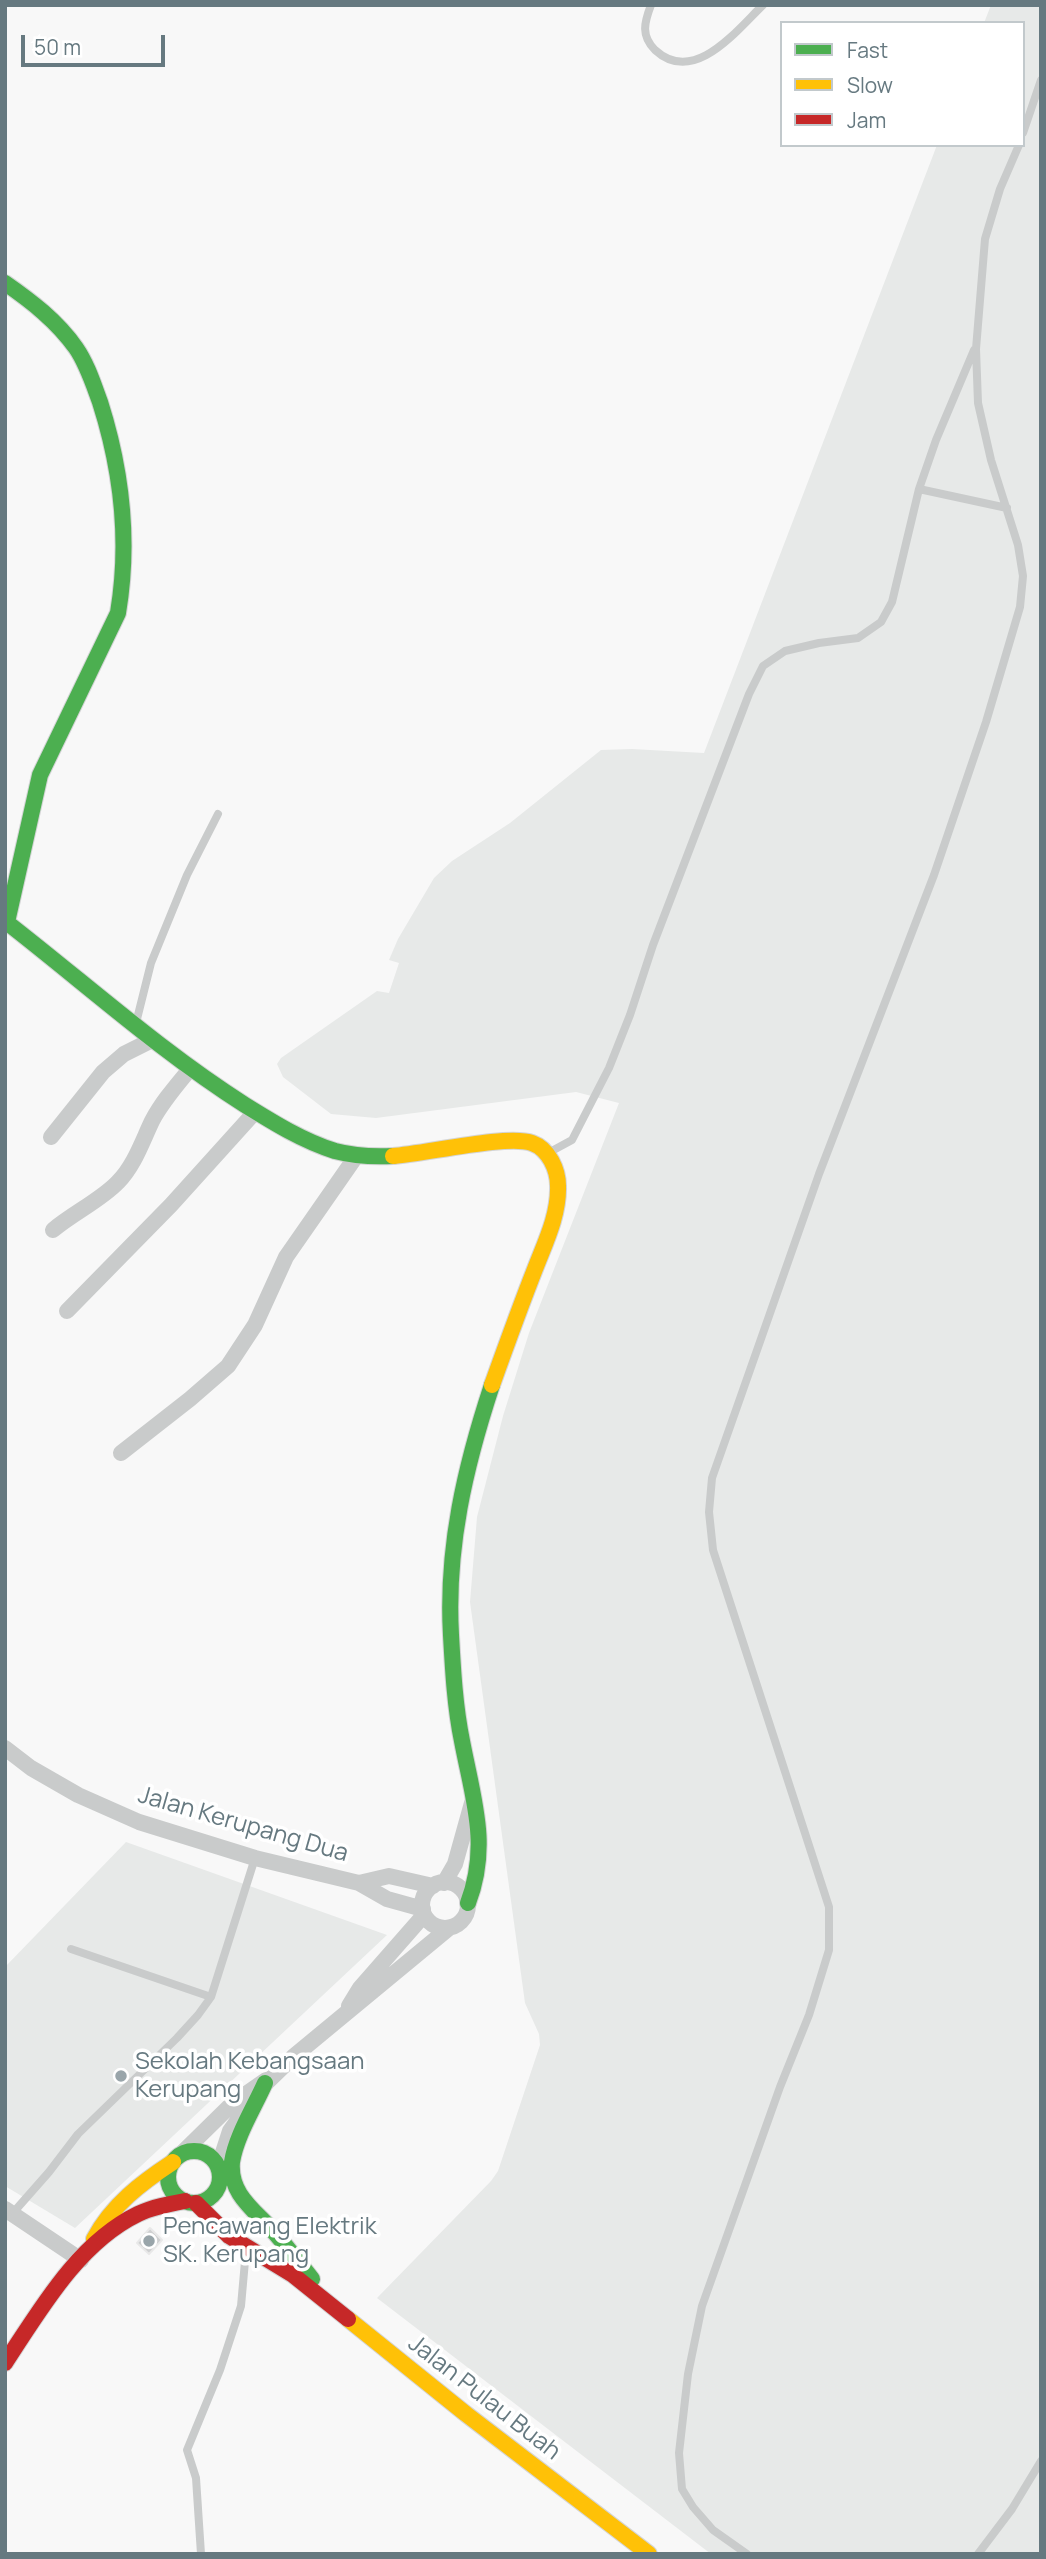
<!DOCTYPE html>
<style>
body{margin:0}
#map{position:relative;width:1046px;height:2559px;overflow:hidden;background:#f8f8f8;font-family:Manrope,sans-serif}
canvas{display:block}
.frame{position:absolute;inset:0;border:7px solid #667980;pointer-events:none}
.legend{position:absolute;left:780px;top:21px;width:245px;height:126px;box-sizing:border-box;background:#fff;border:2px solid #c2c9cc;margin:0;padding:9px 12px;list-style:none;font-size:21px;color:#667980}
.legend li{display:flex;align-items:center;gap:14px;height:35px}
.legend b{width:35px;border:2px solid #c2c9cc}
.scale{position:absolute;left:21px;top:35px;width:144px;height:32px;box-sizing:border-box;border:4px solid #667980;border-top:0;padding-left:9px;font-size:21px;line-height:24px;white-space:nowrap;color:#667980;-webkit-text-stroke:5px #fff;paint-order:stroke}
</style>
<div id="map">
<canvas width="1046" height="2559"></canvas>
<div class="frame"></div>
<ul class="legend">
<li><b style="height:9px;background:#4caf50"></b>Fast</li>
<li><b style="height:9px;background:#ffc107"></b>Slow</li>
<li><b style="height:9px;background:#c62828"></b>Jam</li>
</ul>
<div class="scale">50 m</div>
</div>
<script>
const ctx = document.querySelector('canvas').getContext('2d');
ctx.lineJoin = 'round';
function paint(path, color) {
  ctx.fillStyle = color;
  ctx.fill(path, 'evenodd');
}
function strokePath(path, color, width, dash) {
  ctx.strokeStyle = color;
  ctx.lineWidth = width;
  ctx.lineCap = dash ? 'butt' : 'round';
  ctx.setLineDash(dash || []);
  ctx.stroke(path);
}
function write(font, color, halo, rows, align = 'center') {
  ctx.font = font + ' Manrope,sans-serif';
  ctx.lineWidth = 7;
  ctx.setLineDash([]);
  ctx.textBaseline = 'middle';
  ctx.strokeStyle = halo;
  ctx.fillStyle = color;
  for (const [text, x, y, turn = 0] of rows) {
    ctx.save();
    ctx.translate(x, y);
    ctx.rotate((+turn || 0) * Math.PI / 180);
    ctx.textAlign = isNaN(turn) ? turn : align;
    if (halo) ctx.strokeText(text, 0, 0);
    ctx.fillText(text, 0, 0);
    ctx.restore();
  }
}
const built = new Path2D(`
 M991,5H1041V2554H711L377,2298L491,2181L498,2171L540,2045L539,2034L525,2003L470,1602L477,1517L503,1416L529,1333L619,1103L576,1092L376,1118L331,1114L283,1077L277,1064L281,1058L377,991L389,993L399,963L389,960L398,939L434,878L452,861L510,823L601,750L632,749L704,753L937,145H1023V23H984Z
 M126,1842L387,1935L75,2228L5,2186V1967Z`);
const building = new Path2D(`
 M150,2228L162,2240L149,2254L137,2243Z`);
const lane = new Path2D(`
 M651,5C644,23 641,36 655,50C694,86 736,31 763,5
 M1023,133L1041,80
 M919,489L1007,508
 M136,1023L151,963L187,875L218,814
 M548,1153L572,1140L609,1068L630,1015L653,945L749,694L763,666L785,651L819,643L858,638L881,622L892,602L919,489L936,440L974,350
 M211,1997L255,1858
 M12,2214L49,2172L78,2134L177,2038L198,2015L211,1997L71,1949
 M201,2554L196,2478L187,2450L220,2370L241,2306L246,2250
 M747,2554L713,2530L693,2507L682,2489L679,2453L688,2374L702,2306L780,2087L809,2015L829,1950V1907L713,1550L709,1512L712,1478L819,1174L934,875L986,722L1020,607L1023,576L1018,545L991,460L978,403L976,349L985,239L1000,189L1019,145
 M978,2554L1012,2509L1041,2461`);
const street = new Path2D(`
 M51,1137L103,1072L124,1054L152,1040
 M53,1230C73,1213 101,1200 118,1182C134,1166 142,1142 152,1121C162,1102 176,1086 190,1069
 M67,1311L171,1205L255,1112
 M121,1453L190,1399L228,1366L255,1325L286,1257L357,1155
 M5,1748L31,1768L78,1795L139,1822L255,1858L359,1883L387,1899L423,1909
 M422 1905a23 23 0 1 1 46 0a23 23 0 1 1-46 0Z
 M359,1883L389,1876L433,1886
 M444,1883L455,1864L472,1803
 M349,2006L360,1988L424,1915
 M259,2090L293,2057L449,1928
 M178,2157L233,2103L266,2080
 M218,2168L230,2131L246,2109
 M5,2209L81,2260`);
const fast = new Path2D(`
 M5,283C31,301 57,321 76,348C87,364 93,383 100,402C122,471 130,541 118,613L40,775L7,922
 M5,921C85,983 160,1051 245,1105C274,1123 303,1141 335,1151C354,1156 373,1157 393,1156
 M468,1903C490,1845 473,1799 462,1741C455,1707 453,1671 451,1635C446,1548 465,1467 492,1385
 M265,2083C254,2108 236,2136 232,2162C229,2195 256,2211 275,2233C288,2248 300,2264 312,2279
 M168 2177a26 26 0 1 1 52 0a26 26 0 1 1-52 0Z`);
const slow = new Path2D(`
 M393,1156C424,1154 508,1134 532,1143C549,1149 558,1170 558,1186C559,1215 545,1243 535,1269C520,1307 506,1346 492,1385
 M94,2239C112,2205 141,2183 173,2162
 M348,2319L466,2414L649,2554`);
const jam = new Path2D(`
 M196,2203L229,2236L293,2275L348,2319
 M5,2363C40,2310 78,2243 138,2214C153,2207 169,2204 185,2201`);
const markers = [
 [121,2076,7,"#99a5aa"],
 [149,2241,7,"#99a5aa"]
];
const streetNames = [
 ["Jalan Kerupang Dua",243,1825,16],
 ["Jalan Pulau Buah",484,2398,38]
];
const poiNames = [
 ["Sekolah Kebangsaan",135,2062],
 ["Kerupang",135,2090],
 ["Pencawang Elektrik",163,2227],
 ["SK. Kerupang",163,2255]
];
paint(built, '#e7e9e8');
paint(building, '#cfd0d1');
strokePath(building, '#e8e8e8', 2);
strokePath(fast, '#d4d5d6', 18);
strokePath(slow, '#d4d5d6', 18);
strokePath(jam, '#d4d5d6', 18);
strokePath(lane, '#c9cbcb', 8);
strokePath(street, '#c9cbcb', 16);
strokePath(fast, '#4caf50', 16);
strokePath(slow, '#ffc107', 16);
strokePath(jam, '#c62828', 16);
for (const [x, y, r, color] of markers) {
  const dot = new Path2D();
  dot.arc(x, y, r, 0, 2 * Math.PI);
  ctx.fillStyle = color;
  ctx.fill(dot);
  strokePath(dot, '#fff', 2.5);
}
write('24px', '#667980', '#fff', streetNames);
write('24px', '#667980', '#fff', poiNames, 'left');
</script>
